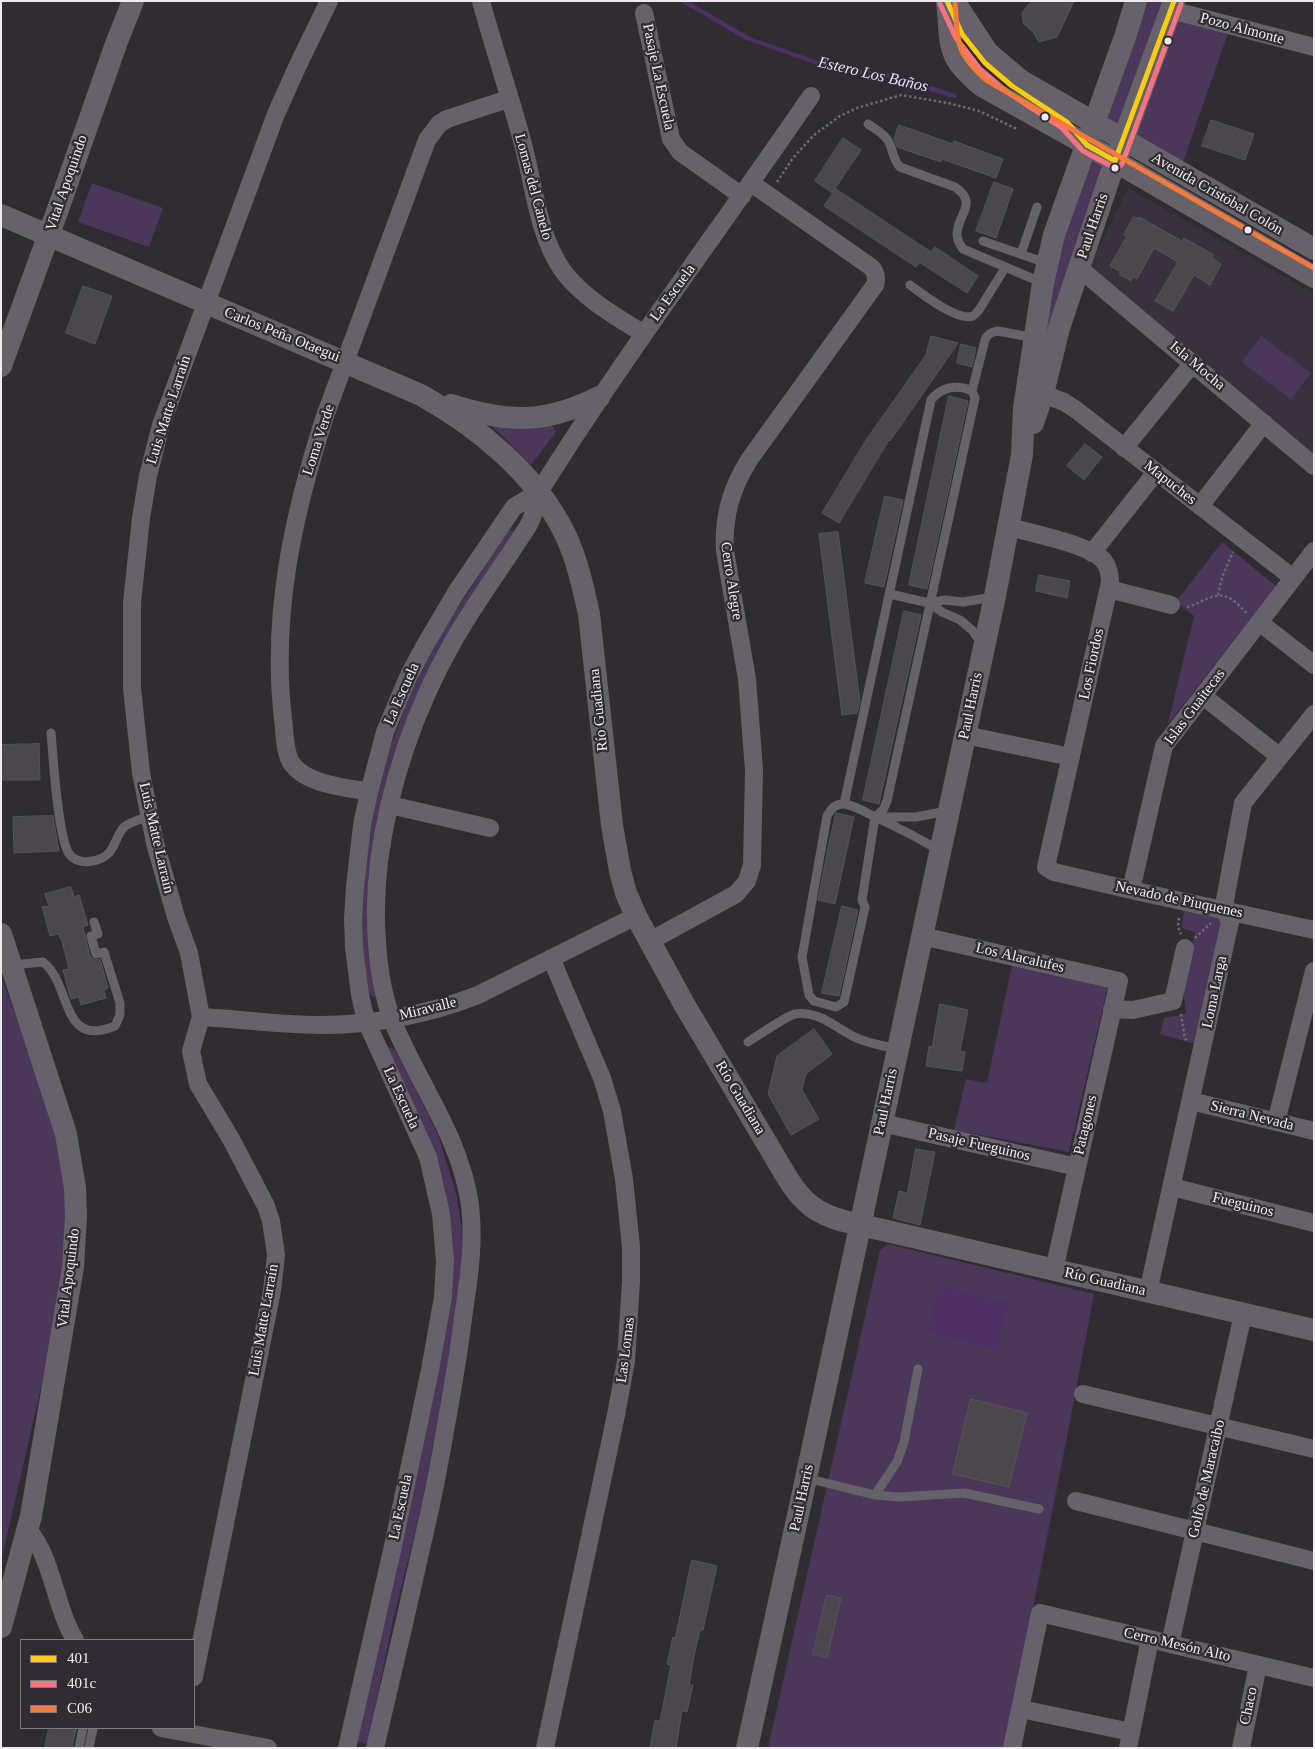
<!DOCTYPE html>
<meta charset="utf-8">
<style>
body{margin:0}
#map{position:relative;width:1315px;height:1749px;overflow:hidden;background:#2f2d32;font-family:Georgia,serif}
canvas{display:block}
.frame{position:absolute;inset:0;border:2px solid #efecf1;pointer-events:none}
.legend{position:absolute;left:20px;top:1639px;width:175px;height:90px;box-sizing:border-box;background:#2f2c33;border:1px solid #7c797f;margin:0;padding:6px 9px;list-style:none;font-size:15px;color:#efecf1}
.legend li{display:flex;align-items:center;gap:10px;height:25px}
.legend b{width:25px;border:1px solid #7c797f}
</style>
<div id="map">
<canvas width="1315" height="1749"></canvas>
<div class="frame"></div>
<ul class="legend">
<li><b style="height:6px;background:#fccd0d"></b>401</li>
<li><b style="height:6px;background:#fc7382"></b>401c</li>
<li><b style="height:6px;background:#f6793e"></b>C06</li>
</ul>
</div>
<script>
const ctx = document.querySelector('canvas').getContext('2d');
ctx.lineJoin = 'round';
function paint(path, color) {
  ctx.fillStyle = color;
  ctx.fill(path, 'evenodd');
}
function strokePath(path, color, width, dash) {
  ctx.strokeStyle = color;
  ctx.lineWidth = width;
  ctx.lineCap = dash ? 'butt' : 'round';
  ctx.setLineDash(dash || []);
  ctx.stroke(path);
}
function write(font, color, halo, rows, align = 'center') {
  ctx.font = font + ' Georgia,serif';
  ctx.lineWidth = 4.5;
  ctx.setLineDash([]);
  ctx.textBaseline = 'middle';
  ctx.strokeStyle = halo;
  ctx.fillStyle = color;
  for (const [text, x, y, turn = 0] of rows) {
    ctx.save();
    ctx.translate(x, y);
    ctx.rotate((+turn || 0) * Math.PI / 180);
    ctx.textAlign = isNaN(turn) ? turn : align;
    if (halo) ctx.strokeText(text, 0, 0);
    ctx.fillText(text, 0, 0);
    ctx.restore();
  }
}
const built = new Path2D(`
 M1128,188L1314,294V457L1085,276Z`);
const green = new Path2D(`
 M1142,1H1163L1035,376L1053,261Z
 M1178,19L1228,33L1183,162L1134,135Z
 M92,183L163,208L149,247L78,222Z
 M1261,336L1311,373L1291,399L1242,362Z
 M491,425L518,429L552,425L556,432L531,465Z
 M508,529L514,532L441,646L417,696L384,794L378,993L376,998L368,994L361,970L360,918L370,821L387,756L410,695L427,657Z
 M1222,542L1276,586L1168,724L1194,616L1176,602Z
 M1184,909L1226,919L1198,1045L1160,1034L1164,1018L1186,1014L1183,986L1195,932L1182,928Z
 M1012,965L1108,986L1069,1152L954,1130L966,1079L987,1083Z
 M1,975L59,1136L69,1216L63,1291L1,1562Z
 M389,1047L394,1049L409,1076L438,1135L456,1193L465,1250L459,1311L421,1508L393,1621L368,1741L365,1744L359,1742L357,1739L405,1528L444,1343L449,1303L453,1257L386,1048Z
 M888,1244L1094,1294L1066,1442L1005,1748H768L880,1250Z`);
const water = new Path2D(`
 M940,1286L1008,1303L996,1349L928,1332Z`);
const stream = new Path2D(`
 M684,1L747,38L834,69L886,75L955,96`);
const building = new Path2D(`
 M1032,1H1074L1057,37L1039,42L1033,32L1023,23L1022,13Z
 M1211,120L1254,134L1245,160L1202,146Z
 M899,125L953,144L954,141L1003,159L996,178L942,159L941,162L897,147L894,139Z
 M843,138L861,150L832,193L815,181Z
 M994,182L1013,189L996,238L976,231Z
 M836,189L931,252L935,247L978,276L967,293L919,262L916,267L824,206Z
 M1134,217L1138,219L1139,217L1182,241L1184,238L1214,255L1212,258L1221,264L1210,285L1194,275L1173,311L1155,301L1178,262L1154,248L1137,279L1133,276L1131,281L1119,274L1121,272L1110,266L1127,236L1124,235Z
 M83,286L112,296L95,344L66,333Z
 M931,336L958,343L890,441L889,440L839,523L822,513L868,437L926,355Z
 M961,344L976,348L972,367L957,363Z
 M949,396L968,401L927,589L909,585Z
 M1085,444L1102,457L1084,480L1067,466Z
 M885,496L903,500L884,587L865,583Z
 M838,532L860,702L857,713L842,715L819,534Z
 M1039,575L1070,581L1067,598L1036,591Z
 M904,611L921,615L879,804L863,800Z
 M39,744L40,780H1V745Z
 M836,813L854,817L835,904L818,900L828,848Z
 M53,816L59,851L14,853L13,817Z
 M71,887L74,897L79,895L88,925L83,927L90,956L94,960L100,959L108,988L104,990L106,998L81,1005L79,997L71,999L70,996L63,970L69,969L62,941L58,934L50,936L42,907L49,906L45,894Z
 M842,906L858,910L839,996L822,993Z
 M940,1004L968,1010L960,1051L965,1052L962,1071L926,1066L929,1046L932,1047Z
 M814,1029L832,1054L806,1074L802,1090L819,1119L791,1135L768,1094L777,1056Z
 M916,1149L935,1152L920,1225L893,1218L899,1191L907,1193Z
 M971,1399L1027,1413L1009,1487L953,1474Z
 M692,1560L717,1566L703,1630H700L694,1656L689,1685H693L687,1712L682,1711L676,1748H650L655,1720L660,1721L671,1665L667,1664L673,1637L675,1638Z
 M827,1595L841,1598L827,1658L813,1654Z
 M49,1728H76L72,1748H45Z`);
const path = new Path2D(`
 M777,182L793,158L814,135L840,116L857,108L901,95L948,103L979,111L1017,129
 M1218,595L1222,577L1233,552
 M1187,607C1201,604 1215,590 1229,598C1236,601 1242,609 1248,614
 M1179,918L1178,927L1181,934
 M1195,938L1211,923
 M1181,1014L1185,1039L1189,1040`);
const service = new Path2D(`
 M868,124C875,129 885,134 889,142C893,150 893,160 900,167L955,187C979,203 957,215 957,234C957,240 960,245 963,249L1043,283
 M983,241L1046,263
 M1021,254L1037,207
 M910,285C922,294 958,322 973,316C974,316 978,311 979,310L1005,268
 M890,594L929,603L942,612L960,620L973,631L981,643
 M929,603L945,600L963,602L993,597
 M51,733C53,755 58,841 70,855C78,864 92,863 102,858C115,852 115,837 124,827C130,822 141,819 149,816
 M844,804L931,400C941,387 957,384 972,391
 M881,817H916L947,811
 M940,851C919,838 899,828 877,818C867,813 856,806 845,804C835,803 831,809 827,816L802,957L809,995L814,1001L836,1007L844,1002L865,907L862,900L875,817L883,810L887,801L975,398L972,391L985,340C987,334 991,332 998,331L1035,338
 M12,965L43,962C72,984 60,1049 115,1026L120,1015V1003L104,952L96,954L91,936L98,934L94,922
 M748,1042C758,1036 786,1016 795,1014C821,1010 837,1030 859,1039C871,1044 885,1046 897,1049
 M806,1478L875,1495L899,1497L964,1493L1039,1509
 M875,1495L897,1462L904,1442L918,1369
 M79,1748L83,1728
 M89,1748L93,1728`);
const minor = new Path2D(`
 M481,1C494,49 510,96 523,144C534,185 538,236 563,271C583,298 615,316 644,334
 M1171,10L1314,47
 M644,13L671,139L680,152L742,196
 M1079,268L1314,466
 M1043,394L1064,402L1075,409L1293,578
 M1124,448L1193,363
 M1200,506L1264,423
 M1009,527C1031,533 1088,544 1103,560C1108,566 1110,574 1110,582L1046,867L1054,872L1131,890L1314,930
 M1092,553L1156,472
 M1109,589L1171,605
 M1259,622L1314,665
 M1203,696L1280,757
 M965,735L1071,757
 M369,792C344,787 308,785 292,764C284,752 285,733 283,719C271,615 293,515 325,416L427,140L439,124L447,119L508,99
 M390,805L490,828
 M1131,890L1164,746L1314,551
 M922,936L1119,981L1054,1270
 M650,941L736,894L747,881L752,865L754,770L747,679L725,551C723,517 731,489 749,460L875,285C877,278 876,272 871,267L751,183
 M1112,1009L1133,1010L1173,1001L1185,948
 M201,1017C240,1019 281,1025 320,1025C374,1025 429,1014 478,995L636,916
 M1191,1101L1314,1131
 M1276,1122L1314,971
 M882,1123L1077,1167
 M1172,1187L1314,1223
 M1148,1292L1230,922L1225,910V900L1243,803L1314,714
 M1083,1394L1314,1449
 M1076,1501L1314,1561
 M28,1528C33,1536 38,1544 42,1552C55,1581 59,1613 75,1640
 M1170,1644L1243,1314
 M194,1677L272,1291L276,1255L271,1221L266,1206L231,1139L198,1084L191,1051L201,1017L189,953L176,917L155,843L141,773L132,688V603L141,518L148,476L161,425L276,114L298,65L329,1
 M1021,1709L1131,1732
 M161,1728L268,1748
 M347,1748L393,1546L430,1370L443,1297L445,1261L441,1214L428,1157L366,1021L360,995L354,947L353,919L355,887L362,825L369,792L385,732L409,675L424,647L457,591L514,507L539,492
 M375,1748C393,1671 411,1595 428,1518C437,1480 443,1441 450,1403C456,1370 461,1337 465,1304C470,1271 474,1239 470,1205C460,1136 419,1085 393,1022C375,977 373,910 379,862C389,784 416,707 454,640C477,600 504,564 528,526C536,513 536,497 544,484C628,351 722,226 811,96
 M545,1748L616,1415L626,1361L631,1281V1247L624,1179L612,1111L602,1078L551,958
 M1012,1748L1040,1613L1314,1678
 M1128,1748L1150,1639
 M1241,1748L1258,1665`);
const tertiary = new Path2D(`
 M947,1C952,45 944,55 982,86L1087,145L1314,277
 M954,1L988,53L1020,80L1314,249
 M1,215L421,395C478,427 536,474 565,534C577,559 583,587 589,614L612,825L620,871L626,893L636,916L684,1004L788,1179C803,1203 817,1214 844,1221L1314,1330
 M1,366L57,212L116,44L133,1
 M451,405C508,423 545,424 599,397
 M1033,423L1043,394L1059,328L1079,268L1109,179L1174,1
 M1,934L66,1134L75,1188L76,1216L73,1267L31,1516L1,1627
 M747,1748L802,1497L995,596L1022,455L1024,408L1028,382L1043,283L1054,235L1126,34L1136,1`);
const bus1 = new Path2D(`
 M947,1L962,34L985,63L1012,86L1067,122L1087,145L1115,161L1174,1`);
const bus2 = new Path2D(`
 M940,4L956,38L980,69L1007,92L1062,128L1083,151L1115,168L1119,167L1122,164L1181,4`);
const bus3 = new Path2D(`
 M955,1C958,41 954,51 986,80L1314,268`);
const markers = [
 [1168,41,4.5,"#efecf1"],
 [1045,117,4.5,"#efecf1"],
 [1115,168,4.5,"#efecf1"],
 [1248,230,4.5,"#efecf1"]
];
const streetNames = [
 ["Pozo Almonte",1242,29,15],
 ["Pasaje La Escuela",658,77,78],
 ["Vital Apoquindo",67,183,-71],
 ["Lomas del Canelo",533,187,75],
 ["Avenida Cristóbal Colón",1217,194,30],
 ["Paul Harris",1093,226,-71],
 ["La Escuela",673,293,-54],
 ["Carlos Peña Otaegui",282,335,22],
 ["Isla Mocha",1197,366,40],
 ["Luis Matte Larraín",169,410,-72],
 ["Loma Verde",319,440,-72],
 ["Mapuches",1170,483,38],
 ["Cerro Alegre",731,581,81],
 ["Los Fiordos",1092,664,-78],
 ["La Escuela",402,694,-66],
 ["Paul Harris",971,706,-78],
 ["Islas Guaitecas",1195,707,-53],
 ["Río Guadiana",599,710,-96],
 ["Luis Matte Larraín",156,838,77],
 ["Nevado de Piuquenes",1179,900,12],
 ["Los Alacalufes",1020,958,13],
 ["Loma Larga",1215,992,-78],
 ["Miravalle",428,1009,-14],
 ["La Escuela",401,1098,65],
 ["Río Guadiana",740,1098,59],
 ["Paul Harris",886,1102,-78],
 ["Sierra Nevada",1252,1116,14],
 ["Patagones",1086,1125,-77],
 ["Pasaje Fueguinos",979,1145,13],
 ["Fueguinos",1243,1205,14],
 ["Vital Apoquindo",69,1278,-83],
 ["Río Guadiana",1105,1282,13],
 ["Luis Matte Larraín",264,1320,-80],
 ["Las Lomas",626,1350,-83],
 ["Golfo de Maracaibo",1207,1479,-77],
 ["Paul Harris",802,1498,-78],
 ["La Escuela",401,1507,-78],
 ["Cerro Mesón Alto",1177,1645,13],
 ["Chaco",1249,1706,-78]
];
const waterNames = [
 ["Estero Los Baños",873,75,13]
];
paint(built, '#39323e');
paint(green, '#4a375a');
paint(water, '#4e3065');
strokePath(stream, '#4e3065', 4.5);
paint(building, '#4a484b');
strokePath(building, '#565458', 1);
strokePath(path, '#6c696f', 2.5, [2.5, 2.5]);
strokePath(service, '#66626a', 9);
strokePath(minor, '#66626a', 18);
strokePath(tertiary, '#66626a', 22);
strokePath(bus1, '#fccd0d', 5);
strokePath(bus2, '#fc7382', 5);
strokePath(bus3, '#f6793e', 5);
for (const [x, y, r, color] of markers) {
  const dot = new Path2D();
  dot.arc(x, y, r, 0, 2 * Math.PI);
  ctx.fillStyle = color;
  ctx.fill(dot);
  strokePath(dot, '#2f2c33', 2);
}
write('15px', '#efecf1', '#2f2c33', streetNames);
write('italic 16px', '#ead8fc', '#2f2c33', waterNames);
</script>
